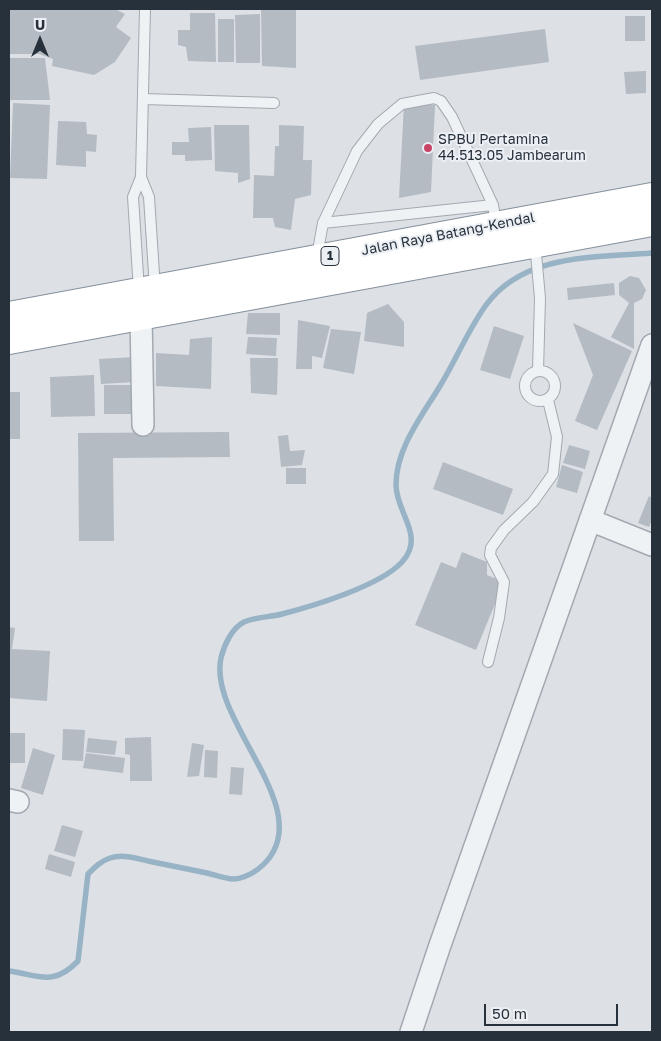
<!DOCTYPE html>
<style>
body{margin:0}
#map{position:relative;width:661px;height:1041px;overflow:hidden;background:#dde1e6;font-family:"Golos Text",sans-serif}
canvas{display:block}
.frame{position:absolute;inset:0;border:10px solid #27313c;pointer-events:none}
.north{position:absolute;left:15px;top:15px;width:50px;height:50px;-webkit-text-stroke:4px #ecf0f4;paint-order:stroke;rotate:0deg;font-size:14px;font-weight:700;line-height:20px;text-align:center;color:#27313c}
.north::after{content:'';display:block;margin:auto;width:18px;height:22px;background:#27313c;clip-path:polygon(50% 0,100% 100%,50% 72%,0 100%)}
.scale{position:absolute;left:484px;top:1004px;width:134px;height:22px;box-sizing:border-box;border:2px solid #27313c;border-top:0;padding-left:6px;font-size:15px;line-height:18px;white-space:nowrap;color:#27313c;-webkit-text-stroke:4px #ecf0f4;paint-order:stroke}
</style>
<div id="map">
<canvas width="661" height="1041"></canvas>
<div class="frame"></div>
<div class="north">U</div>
<div class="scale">50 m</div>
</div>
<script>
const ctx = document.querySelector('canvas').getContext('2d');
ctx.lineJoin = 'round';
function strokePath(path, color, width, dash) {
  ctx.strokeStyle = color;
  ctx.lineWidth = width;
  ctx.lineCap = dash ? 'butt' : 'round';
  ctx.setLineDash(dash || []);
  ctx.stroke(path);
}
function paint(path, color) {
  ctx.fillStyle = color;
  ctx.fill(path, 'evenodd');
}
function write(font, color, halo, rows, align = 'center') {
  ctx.font = font + ' "Golos Text",sans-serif';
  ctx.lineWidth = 4;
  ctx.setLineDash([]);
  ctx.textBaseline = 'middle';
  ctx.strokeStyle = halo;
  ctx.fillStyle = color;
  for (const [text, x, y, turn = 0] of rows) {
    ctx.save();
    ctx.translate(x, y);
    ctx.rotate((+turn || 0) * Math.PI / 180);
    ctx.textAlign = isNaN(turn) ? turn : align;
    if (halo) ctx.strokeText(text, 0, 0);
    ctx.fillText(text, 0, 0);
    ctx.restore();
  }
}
const stream = new Path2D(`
 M9,971C39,975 53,987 78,961L88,874C95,867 101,861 110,858C122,854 136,858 148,861C168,865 187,869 207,873C215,875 225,879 234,879C248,878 262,868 270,857C310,802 208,718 221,658C224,645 232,628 244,622C255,617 271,617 282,614C313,606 380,586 402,562C426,536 396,513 396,485C396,448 422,416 440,386C456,360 468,330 486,305C524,253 594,258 652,253`);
const building = new Path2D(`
 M9,9H115L125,14L116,27L131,38L115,62L94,75L52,66L53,59L39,54H9Z
 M261,9H296V68L262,66Z
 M190,13H215L216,62L188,61L186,47L178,45V30H190Z
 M260,14V63H236L235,15Z
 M625,16H645V41H625Z
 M218,19H234V62H218Z
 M545,29L549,62L420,80L415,46Z
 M9,58H45L50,100H9Z
 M646,71V93L626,94L624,72Z
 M13,103L50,105L47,179L10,178Z
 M404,104L435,105L431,192L399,198Z
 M58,121L86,122L87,134L97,135L96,152L86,151V167L56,165Z
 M214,125H249L250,179L238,183V173L215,171Z
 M279,125L304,126L303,160H312L311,195L295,199L291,230L275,227L273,218H253L254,175L274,176L275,146H279Z
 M211,127L212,160L185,161V155H172V142H189L188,128Z
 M630,276L639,278L646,290L642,299L634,303V349L611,337L629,303L619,295V283Z
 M614,283L615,295L568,300L567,288Z
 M388,304L404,322V347L364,341L367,313Z
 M248,313H280V335L246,334Z
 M298,320L330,326L322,358L312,356V369H296Z
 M573,323L632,351L597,430L575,421L593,375Z
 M494,326L524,336L510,379L480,370Z
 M331,329L361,332L354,374L323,368Z
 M212,337L211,389L156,386V353L189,355L190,339Z
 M248,337L277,338L276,356L246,354Z
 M135,357L136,382L101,384L99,359Z
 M250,358H278L277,395L251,393Z
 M94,375L95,416L51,417L50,377Z
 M104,385H135L136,414H104Z
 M9,392H20V439H9Z
 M229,432L230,457L113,458L114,541H79L78,433Z
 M288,435L290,451L305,450L302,465L281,467L278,436Z
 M569,445L590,451L585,469L563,463Z
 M443,462L513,489L503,515L433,489Z
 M562,465L583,472L577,493L556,487Z
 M286,468H306V484H286Z
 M649,496L652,498V520L649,527L638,523Z
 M462,552L487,562V575L504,582L476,650L415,625L441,562L456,568Z
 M9,627L15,628L12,649L50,651L47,701L9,698Z
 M63,729L85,730L83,761L62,760Z
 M9,733H25V763H9Z
 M151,737L152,781H130V755L125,754V738Z
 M88,738L117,741L115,755L86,752Z
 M192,743L204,745L199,776L187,777Z
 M33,748L55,755L43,795L21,788Z
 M205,750L218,751L217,778L204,777Z
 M86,753L125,758L123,773L83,768Z
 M231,767L244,768L242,795L229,794Z
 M62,825L83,831L75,857L54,851Z
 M49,854L75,862L71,877L45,869Z`);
const lane = new Path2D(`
 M144,99L274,103
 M141,177L149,197L155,289
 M323,223L493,205
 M535,243L540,298L538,371
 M317,256L323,223L357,151L378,124L402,104L434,98L441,101L452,117L493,205L496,224
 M139,291L133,197L141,177L145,9
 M525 386a15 15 0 1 1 30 0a15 15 0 1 1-30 0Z
 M488,662L499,618L504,582L490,555L491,548L504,530L533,502L553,474L557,437L548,400`);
const street = new Path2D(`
 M141,315L143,425
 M590,520L652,545
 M9,800L18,802
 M411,1032L439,948L652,345`);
const highway = new Path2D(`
 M9,316L652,197
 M9,340L652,222`);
const markers = [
 [428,148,5,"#c84466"]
];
const shields = [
 [330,256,18]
];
const shieldNames = [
 ["1",330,256]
];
const poiNames = [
 ["SPBU Pertamina",438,140],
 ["44.513.05 Jambearum",438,156]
];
const streetNames = [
 ["Jalan Raya Batang-Kendal",448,234,-11]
];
strokePath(stream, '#98b3c5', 5.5);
paint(building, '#b4bbc3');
strokePath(lane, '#a3a9b0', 12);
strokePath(street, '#a3a9b0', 24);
strokePath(highway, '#85909c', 30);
strokePath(lane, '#eff2f5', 10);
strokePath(street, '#eff2f5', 21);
strokePath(highway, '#fff', 28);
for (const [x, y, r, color] of markers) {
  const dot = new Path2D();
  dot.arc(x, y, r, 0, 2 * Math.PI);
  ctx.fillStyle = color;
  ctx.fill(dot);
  strokePath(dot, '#ecf0f4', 2);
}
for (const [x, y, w] of shields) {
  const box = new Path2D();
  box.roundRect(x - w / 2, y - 9.5, w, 19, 4);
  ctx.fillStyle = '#ecf0f4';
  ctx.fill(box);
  strokePath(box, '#27313c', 1);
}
write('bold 12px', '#27313c', null, shieldNames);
write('14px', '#27313c', '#ecf0f4', poiNames, 'left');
write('14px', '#27313c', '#ecf0f4', streetNames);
</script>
